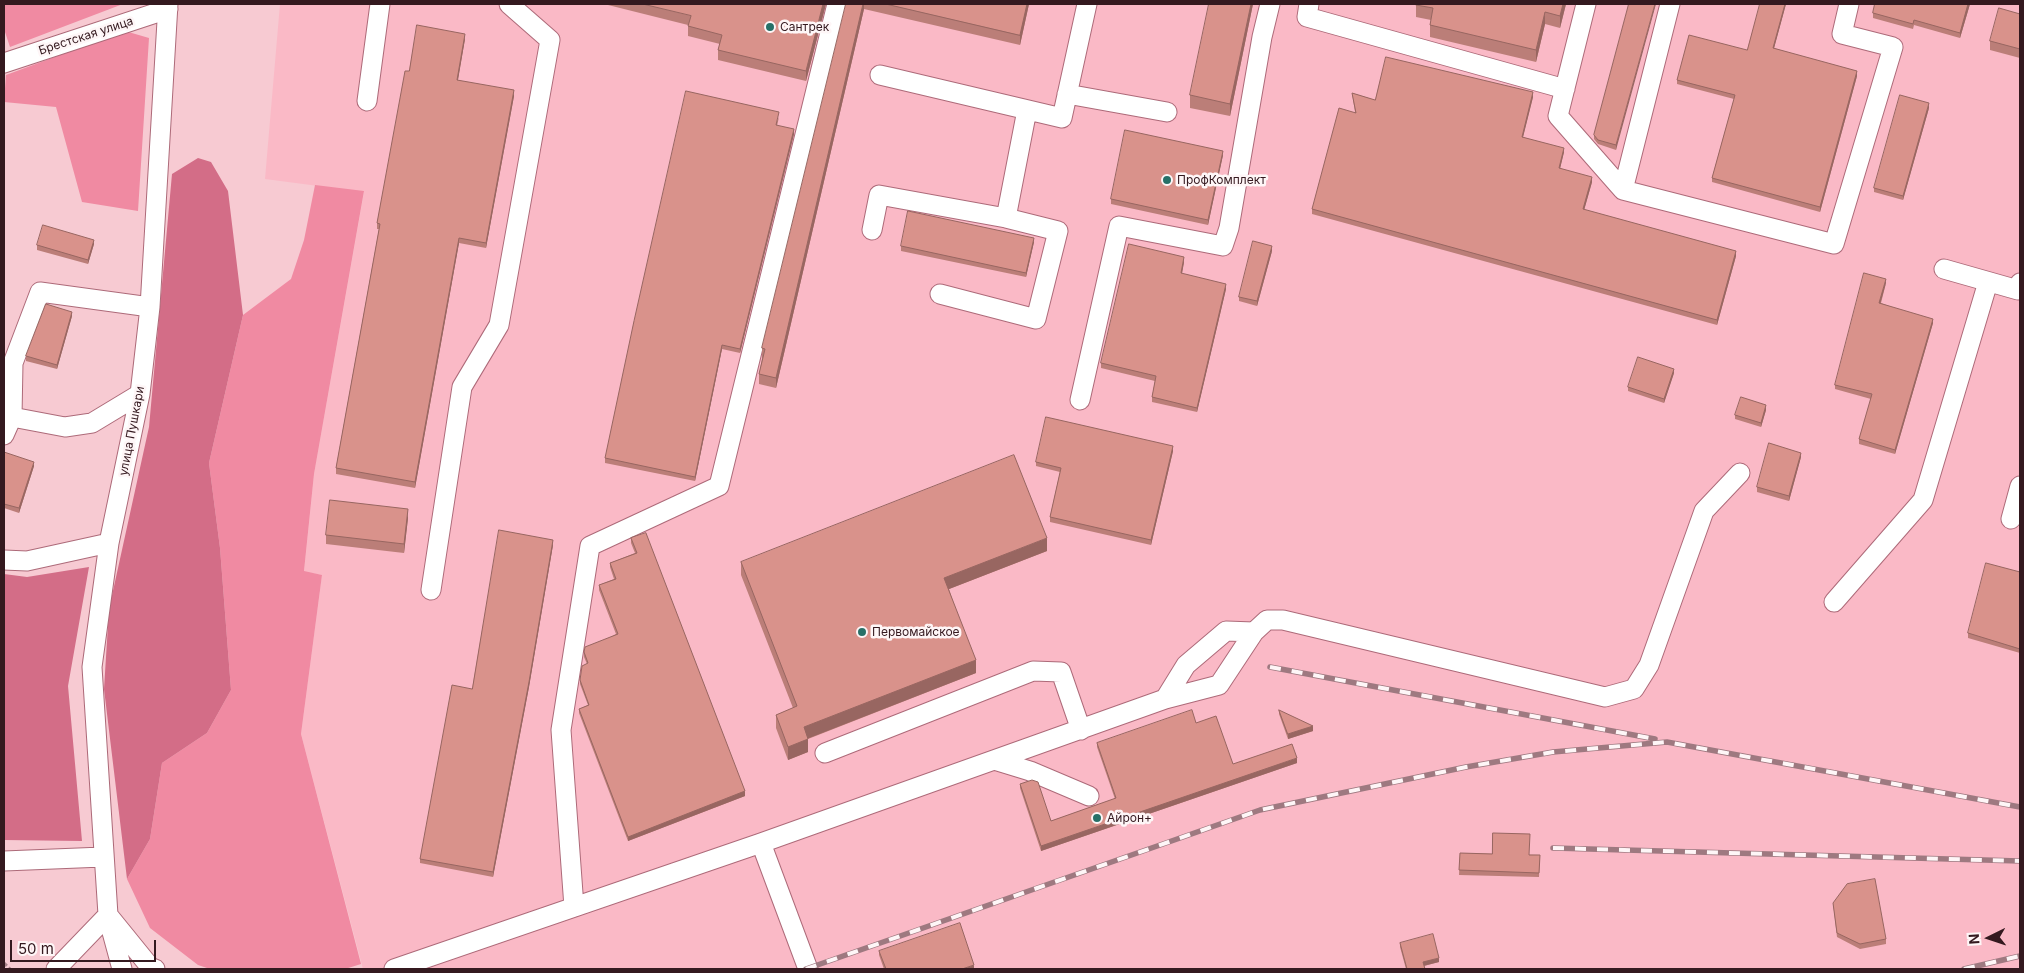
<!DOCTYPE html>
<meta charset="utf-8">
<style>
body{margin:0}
#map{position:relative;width:2024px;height:973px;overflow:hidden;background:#f7cad2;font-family:Inter,sans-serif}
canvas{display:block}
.frame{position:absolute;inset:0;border:5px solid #34191f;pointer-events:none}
.north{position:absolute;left:1964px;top:913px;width:50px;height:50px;-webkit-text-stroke:4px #fef6f7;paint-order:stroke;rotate:266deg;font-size:14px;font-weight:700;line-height:20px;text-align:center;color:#34191f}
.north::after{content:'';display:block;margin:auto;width:18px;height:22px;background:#34191f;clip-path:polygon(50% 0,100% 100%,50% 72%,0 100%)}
.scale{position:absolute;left:10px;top:940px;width:146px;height:22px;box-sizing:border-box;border:2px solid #34191f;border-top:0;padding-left:6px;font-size:15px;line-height:18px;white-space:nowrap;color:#34191f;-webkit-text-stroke:4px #fef6f7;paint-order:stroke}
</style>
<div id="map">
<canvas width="2024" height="973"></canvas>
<div class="frame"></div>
<div class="north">N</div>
<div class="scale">50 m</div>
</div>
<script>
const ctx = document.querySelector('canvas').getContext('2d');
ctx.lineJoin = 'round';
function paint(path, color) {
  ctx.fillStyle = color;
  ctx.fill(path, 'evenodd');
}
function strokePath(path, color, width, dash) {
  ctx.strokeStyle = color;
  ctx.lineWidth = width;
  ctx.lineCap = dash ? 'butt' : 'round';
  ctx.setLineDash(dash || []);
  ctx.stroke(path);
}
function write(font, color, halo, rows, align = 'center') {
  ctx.font = font + ' Inter,sans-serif';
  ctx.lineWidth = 5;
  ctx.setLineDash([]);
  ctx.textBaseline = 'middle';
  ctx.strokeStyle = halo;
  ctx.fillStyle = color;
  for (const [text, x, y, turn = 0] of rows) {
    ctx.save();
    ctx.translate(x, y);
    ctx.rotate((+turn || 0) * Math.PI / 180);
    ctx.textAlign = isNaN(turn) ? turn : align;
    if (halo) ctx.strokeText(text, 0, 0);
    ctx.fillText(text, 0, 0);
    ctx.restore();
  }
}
const built = new Path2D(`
 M280,4H2020V969H363L301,734L322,575L304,572L314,474L364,192L265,179Z`);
const green = new Path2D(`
 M4,4H123L10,47L4,29Z
 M125,31L149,38L138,211L82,202L56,107L4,102L6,75Z
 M315,185L364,191L314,474L304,571L322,575L301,734L361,964L345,969H210L198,965L150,928L127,879L150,839L162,763L207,733L231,690L220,548L209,463L243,315L291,279L304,240Z`);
const forest = new Path2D(`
 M198,158L211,162L228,191L243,315L209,463L220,548L231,690L207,733L162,763L150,839L127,879L104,689L109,609L149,427L172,174Z
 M89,567L68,686L82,841L4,840V574L27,577Z`);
const path = new Path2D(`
 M4,963L10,969`);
const minor = new Path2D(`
 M1309,4L1307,17L1565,89
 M1586,4L1558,116L1623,190L1834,244L1893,47L1842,34L1849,4
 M4,63L168,9
 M880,75L1062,118L1087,4
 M1067,94L1167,112
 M367,101L380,4
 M1623,190L1670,4
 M872,230L879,195L1006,218L1027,110
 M1944,269L2018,290L2020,283
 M940,294L1036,319L1058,231L1006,218
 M140,394L92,423L65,427L12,417L13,363L40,292L150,307
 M1080,400L1119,226L1223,246L1229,228L1262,37L1270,4
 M4,435L12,417
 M2011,519L2020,486
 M4,560L27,561L109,543
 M431,590L462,387L499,325L550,40L509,4
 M1834,602L1923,500L1988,282
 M1165,699L1186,665L1226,631L1254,632
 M825,753L1033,671L1061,672L1081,730
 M994,760L1030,771L1089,796
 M761,843L808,969
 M4,861L103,857
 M574,907L561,730L590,546L719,486L837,4
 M109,921L122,969
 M56,969L108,915
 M155,969L151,968L108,915L92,667L109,543L140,394L150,307L168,4
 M394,969L761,843L1165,699L1219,685L1254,632L1267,620H1283L1605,697L1634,689L1649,665L1704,511L1740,473`);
const rail = new Path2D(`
 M1270,667L1655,739
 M1553,848L2020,861
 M806,969L1260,810L1466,767L1553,752L1667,742L2020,807
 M1964,969L2020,956`);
const wall = new Path2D(`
 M604,4H826L806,81L718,60V50L720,44L688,36V25Z
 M846,4H1029L1020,45L864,9L776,388L759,384V374L762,359V348Z
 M1253,4L1230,116L1190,108V95Z
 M1416,4H1566L1560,28L1545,24L1536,62L1430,37V25L1431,20L1416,17Z
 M1629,4L1616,150L1598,144L1594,139V135Z
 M1786,4L1774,48L1857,76L1820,212L1712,182V178L1734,99L1677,84V80L1747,50Z
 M1875,4H1970L1960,38L1914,25L1913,29L1873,18V13Z
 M2020,14V58L1990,50V41Z
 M465,39L458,80L514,96L486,248L459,243L415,488L336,474V468L379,229H377V223L409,71Z
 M1352,93L1375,100L1533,97L1523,137L1564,152L1560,168L1592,182L1584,210L1736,256L1717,325L1312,214V209L1355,112Z
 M1929,108L1903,200L1874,192V188Z
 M779,117L777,126L794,134L740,353L722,349L695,481L605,463V458Z
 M1223,155L1208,225L1111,204V199Z
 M1034,242L1026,277L901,251V246Z
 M94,244L88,264L37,250V245Z
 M1272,251L1257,306L1239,301V297Z
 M1184,262L1182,274L1226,289L1197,412L1152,402V397L1155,381L1101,368V363Z
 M1886,283L1881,303L1933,323L1895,454L1859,444V439L1871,399L1835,389V385Z
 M72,316L57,369L26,361V356Z
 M1674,373L1664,403L1628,391V387Z
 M1766,410L1761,427L1735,419V415Z
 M1173,451L1151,545L1050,522V517L1060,472L1036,466V462Z
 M4,452L34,466L19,513L4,508Z
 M1801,457L1789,501L1757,492V487Z
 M408,518L404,553L326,544V535Z
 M631,538L745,796L628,841L579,713V709L588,705L580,684V680L587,664L584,657V652L616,634L599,590V585L614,579L610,567V563L635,553L631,543Z
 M553,545L529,687L493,877L420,863V859L472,689Z
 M1047,551L949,589L976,673L808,739V752L788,760L776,728V715L793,708L741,575V562Z
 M2020,572V653L1968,638V633Z
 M1279,710L1313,731L1288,739L1279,714Z
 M1196,723L1233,764L1297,763L1041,851L1020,788V784L1051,821L1115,799L1097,747V743Z
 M1460,853L1540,855L1539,877L1459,875Z
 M1833,903L1886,939V944L1860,949L1837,937Z
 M1400,943L1439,962L1424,966L1425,969H1406L1400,947Z
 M879,951L974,969H884L879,955Z`);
const shadedWall = new Path2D(`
 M823,4H826L806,81V71Z
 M863,4H864V9L776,388V378Z
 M1027,4H1029L1020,45V35Z
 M1251,4H1253L1230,116V104Z
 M1563,4H1566L1560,28V16Z
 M1655,4H1656L1616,150V145Z
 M1785,4H1786L1773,52V48Z
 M1968,4H1970L1960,38V33Z
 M1545,12V24L1536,62V50Z
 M465,34V39L457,85V80Z
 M1857,71V76L1820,212V207Z
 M514,90V96L486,248V243Z
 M1533,92V97L1522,141V137Z
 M1929,103V108L1903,200V196Z
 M794,129V134L740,353V349Z
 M1564,148V152L1559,173V168Z
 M1223,151V155L1208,225V220Z
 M1592,177V182L1583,214V209Z
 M459,238V243L415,488V482Z
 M1034,238V242L1026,277V273Z
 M94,240V244L88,264V260Z
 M1272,246V251L1257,306V301Z
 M1736,251V256L1717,325V320Z
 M1184,257V262L1181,278V273Z
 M1886,279V283L1879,308V303Z
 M1226,284V289L1197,412V408Z
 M72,312V316L57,369V365Z
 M1933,319V323L1895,454V450Z
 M722,345V349L695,481V477Z
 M1674,369V373L1664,403V399Z
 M1766,405V410L1761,427V423Z
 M1173,446V451L1151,545V540Z
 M1801,453V457L1789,501V496Z
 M34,462V466L19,513V508Z
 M408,509V518L404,553V544Z
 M1047,538V551L944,591V578Z
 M553,540V545L529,687L493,877V872Z
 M976,660V673L804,740V727Z
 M1313,726V731L1288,739V734Z
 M808,739V752L788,760V747Z
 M1297,758V763L1041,851V846Z
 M745,791V796L628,841V837Z
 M1439,958V962L1423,966V962Z
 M974,965V969H962Z`);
const building = new Path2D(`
 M643,4H823L806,71L718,50L722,35L688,26L691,16Z
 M846,4H863L776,378L759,374L765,349L762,348Z
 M886,4H1027L1020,35Z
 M1209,4H1251L1230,104L1190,95Z
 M1416,4H1563L1560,16L1545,12L1536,50L1430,25L1433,8L1416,5Z
 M1629,4H1655L1616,145L1598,140L1594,135Z
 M1760,4H1785L1773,48L1857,71L1820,207L1712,178L1735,95L1677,80L1689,35L1747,50Z
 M1875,4H1968L1960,33L1914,20L1913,24L1873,13Z
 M1999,8L2020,14V49L1990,41Z
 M417,25L465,34L457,80L514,90L486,243L459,238L415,482L336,468L380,224L377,223L405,71H409Z
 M1386,57L1533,92L1522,137L1564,148L1559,168L1592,177L1583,209L1736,251L1717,320L1312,209L1339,108L1356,113L1352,93L1375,100Z
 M686,91L779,112L776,125L794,129L740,349L722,345L695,477L605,458L634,321Z
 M1900,95L1929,103L1903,196L1874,188Z
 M1125,130L1223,151L1208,220L1111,199Z
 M908,211L1034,238L1026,273L901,246Z
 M43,225L94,240L88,260L37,245Z
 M1253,241L1272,246L1257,301L1239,297Z
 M1129,244L1184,257L1181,273L1226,284L1197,408L1152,397L1156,376L1101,363Z
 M1864,273L1886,279L1879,303L1933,319L1895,450L1859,439L1872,394L1835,385Z
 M46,304L72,312L57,365L26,356Z
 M1638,357L1674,369L1664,399L1628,387Z
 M1741,397L1766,405L1761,423L1735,415Z
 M1046,417L1173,446L1151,540L1050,517L1061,468L1036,462Z
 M1769,443L1801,453L1789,496L1757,487Z
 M4,452L34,462L19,508L4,504Z
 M1014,455L1047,538L944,578L976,660L804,727L808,739L788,747L776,715L797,706L741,562Z
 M330,500L408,509L404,544L326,535Z
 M499,530L553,540L529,682L493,872L420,859L452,685L472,689Z
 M646,533L745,791L628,837L579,709L589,705L580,680L582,666L588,663L584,652L585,647L618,634L599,585L616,579L610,563L637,553L631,538Z
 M1986,563L2020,572V649L1968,633Z
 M1192,710L1196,723L1216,716L1233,764L1292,744L1297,758L1041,846L1020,784L1032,780L1038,782L1051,821L1116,798L1097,743Z
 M1279,710L1313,726L1288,734Z
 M1493,833L1530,834L1529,855H1540L1539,873L1459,870L1460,853L1492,854Z
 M1875,879L1886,939L1860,944L1837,933L1833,903L1847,884Z
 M960,923L974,965L962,969H886L879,951Z
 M1433,934L1439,958L1423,962L1425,969H1407L1400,943Z`);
const markers = [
 [770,27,5,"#287068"],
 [1167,180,5,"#287068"],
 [862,632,5,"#287068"],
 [1097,818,5,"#287068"]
];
const poiNames = [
 ["Сантрек",780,27],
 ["ПрофКомплект",1177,180],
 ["Первомайское",872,632],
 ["Айрон+",1107,818]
];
const streetNames = [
 ["Брестская улица",86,36,-18],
 ["улица Пушкари",132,431,-79]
];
paint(built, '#fab9c6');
paint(green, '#f08aa2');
paint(forest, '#d36d87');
strokePath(minor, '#ad6a79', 21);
strokePath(path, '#a58087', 3, [4, 2.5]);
strokePath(minor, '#fff', 19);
strokePath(rail, '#9e7980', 5.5);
strokePath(rail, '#fef6f7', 4, [11]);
paint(wall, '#bb7e78');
paint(shadedWall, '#986661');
paint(building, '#d9928b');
strokePath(building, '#986661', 1);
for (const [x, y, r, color] of markers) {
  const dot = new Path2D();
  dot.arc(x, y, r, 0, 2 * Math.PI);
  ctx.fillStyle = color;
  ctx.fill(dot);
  strokePath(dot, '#fef6f7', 2);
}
write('12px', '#34191f', '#fef6f7', poiNames, 'left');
write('12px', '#34191f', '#fef6f7', streetNames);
</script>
